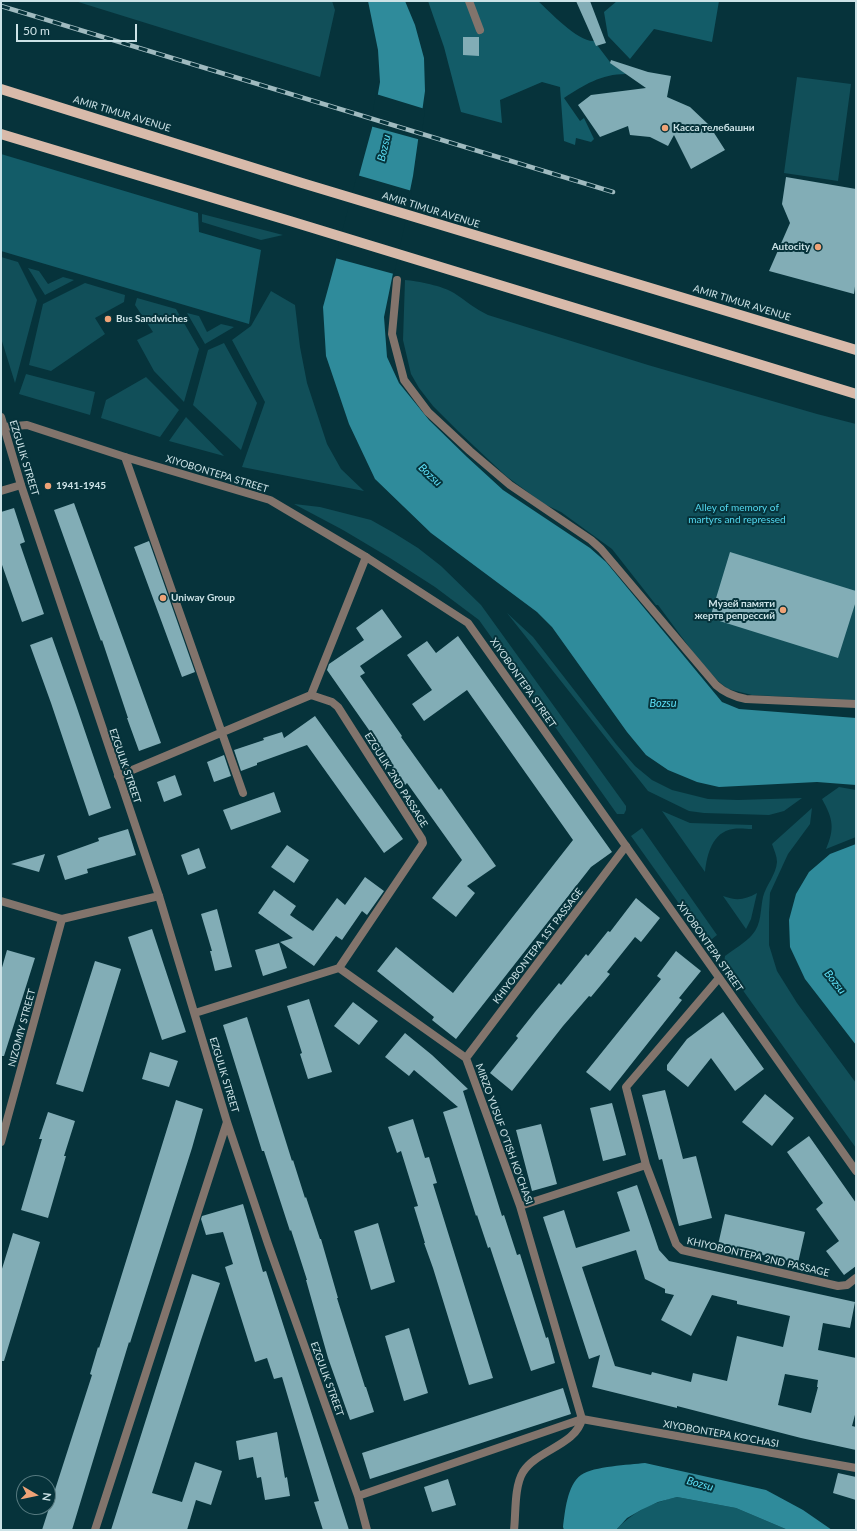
<!DOCTYPE html>
<meta charset="utf-8">
<style>
body{margin:0}
#map{position:relative;width:857px;height:1531px;overflow:hidden;background:#06333b;font-family:Lato,sans-serif}
canvas{display:block}
.frame{position:absolute;inset:0;border:2px solid #cce2e6;pointer-events:none}
.north{position:absolute;left:16px;top:1475px;width:40px;height:40px;box-sizing:border-box;background:#06333b;border:1px solid #55797f;border-radius:50%;rotate:99deg;font-size:11px;font-weight:700;line-height:16px;text-align:center;color:#cce2e6}
.north::after{content:'';display:block;margin:auto;width:14px;height:18px;background:#efa377;clip-path:polygon(50% 0,100% 100%,50% 72%,0 100%)}
.scale{position:absolute;left:16px;top:24px;width:121px;height:18px;box-sizing:border-box;border:2px solid #cce2e6;border-top:0;padding-left:5px;font-size:12px;line-height:14px;white-space:nowrap;color:#cce2e6;-webkit-text-stroke:3px #06333b;paint-order:stroke}
</style>
<div id="map">
<canvas width="857" height="1531"></canvas>
<div class="frame"></div>
<div class="north">N</div>
<div class="scale">50 m</div>
</div>
<script>
const ctx = document.querySelector('canvas').getContext('2d');
ctx.lineJoin = 'round';
function paint(path, color) {
  ctx.fillStyle = color;
  ctx.fill(path, 'evenodd');
}
function strokePath(path, color, width, dash) {
  ctx.strokeStyle = color;
  ctx.lineWidth = width;
  ctx.lineCap = dash ? 'butt' : 'round';
  ctx.setLineDash(dash || []);
  ctx.stroke(path);
}
function write(font, color, halo, rows, align = 'center') {
  ctx.font = font + ' Lato,sans-serif';
  ctx.lineWidth = 4;
  ctx.setLineDash([]);
  ctx.textBaseline = 'middle';
  ctx.strokeStyle = halo;
  ctx.fillStyle = color;
  for (const [text, x, y, turn = 0] of rows) {
    ctx.save();
    ctx.translate(x, y);
    ctx.rotate((+turn || 0) * Math.PI / 180);
    ctx.textAlign = isNaN(turn) ? turn : align;
    if (halo) ctx.strokeText(text, 0, 0);
    ctx.fillText(text, 0, 0);
    ctx.restore();
  }
}
const green = new Path2D(`
 M75,1H332L335,10L320,77Z
 M797,77L851,84L838,181L784,173Z
 M202,214L283,235L261,240L202,222Z
 M1,257L18,262L37,300L15,383L1,338Z
 M28,268L39,271L48,284L63,277L74,280L45,295Z
 M405,280C418,281 443,286 454,293C465,300 475,309 488,315L648,365L817,414L856,424V708L833,699L752,695L728,689L718,681L698,659L658,605H656L612,549L561,512L544,504L506,476L458,431L433,406L419,388L411,374L403,340Z
 M85,283L125,295L124,302L95,318L105,334L51,371L29,365L43,304Z
 M271,291L295,305L300,347L307,383L327,444L341,469L364,491L242,467L265,402L232,340L251,326Z
 M137,298L176,309L199,349L184,402L154,371L137,340L153,332L135,305Z
 M187,313L199,316L207,332L221,324L234,327L205,344Z
 M224,343L257,403L241,450L193,405L208,350Z
 M26,374L95,392L90,415L19,394Z
 M146,377L179,410L160,437L101,418L106,400Z
 M186,417L224,456L169,441Z
 M294,504L320,507L371,520L394,533L418,548L441,566L481,605L626,806V810L624,814H617L479,620L435,587L390,558L343,530Z
 M507,613L533,637L616,744L635,766L652,780L672,790L708,799L738,800L802,798L784,811L769,815L704,813L689,811L648,791Z
 M839,787L856,790V837L826,849C835,828 833,819 822,799Z
 M812,808L810,824L788,854L770,893L769,913V945L777,971L797,1003L856,1083V1148L724,964L725,956C733,950 745,943 752,935C762,924 760,910 763,897C766,885 776,875 777,862C777,856 774,850 772,844Z
 M662,811L690,823L752,825V829C746,829 739,828 733,829C712,832 707,855 705,872Z
 M642,828L717,935L707,943L631,836Z
 M757,893L751,919L746,929L723,896C736,901 745,900 757,893Z`);
const forest = new Path2D(`
 M428,1H538C550,12 578,42 594,41L610,62L626,74C601,74 584,85 564,98L580,121L584,118L594,139L591,142L576,138L575,145L564,141L560,87L542,82L500,100L502,123L461,112L444,47Z
 M617,1H719L712,42L654,29L630,59L608,36L604,12Z
 M1,154L198,213L199,232L261,250L249,324L1,251Z
 M677,1497L736,1508L788,1530H616C634,1511 651,1503 677,1497Z`);
const water = new Path2D(`
 M368,1H405L415,25L424,58L425,91L413,176L384,317L387,357L399,383L429,420L467,457L503,490L590,548L606,562L722,702L739,709L856,718V785L817,782L719,787L697,782L668,770L646,755L627,732L552,627L537,612L431,533L375,479L349,424L326,356L323,307L372,128L380,82L378,50Z
 M856,844V1045L805,979L790,947L789,920L796,894L809,872L830,854Z
 M645,1463L766,1490L803,1510L832,1530H788L736,1508L677,1497L658,1502L641,1510L627,1518L616,1530H564L563,1527C565,1512 567,1485 581,1475C594,1466 629,1465 645,1463Z`);
const pier = new Path2D(`
 M376,94L425,109L421,140L370,126Z
 M357,175L412,191L394,274L335,258Z`);
const building = new Path2D(`
 M576,1H590L606,43L596,46Z
 M463,37H479V56L463,55Z
 M611,60L648,72L671,76L667,97L690,107L709,125L725,150L691,169L674,135L668,146L650,137L630,135L628,126L600,137L578,105L591,95L646,88L610,63Z
 M786,177L856,189V279L854,294L769,271L790,223L782,204Z
 M74,503L161,743L139,751L127,718H128L102,640L101,641L54,510Z
 M14,508L25,542L20,544L44,614L22,622L1,562V512Z
 M149,541L195,672L182,677L134,547Z
 M730,552L856,591V601L838,658L710,618Z
 M382,609L402,637L360,666L365,673L360,676L402,736L401,737L439,790L441,788L496,866L467,886L475,893L456,917L432,898L462,860L407,783L405,785L390,765L392,763L327,670L329,664L364,640L356,628Z
 M458,636L612,852L591,867L456,1039L432,1020L434,1017L377,971L396,947L453,993L573,840L467,690L424,721L412,704L432,690L407,655L427,641L436,653Z
 M52,637L76,705L111,808L89,816L51,703L30,645Z
 M315,716L403,839L384,853L307,745L257,763V765L241,771L234,750L264,740L263,738L282,732L284,738Z
 M224,755L231,776L214,782L207,762Z
 M175,775L182,795L164,802L157,782Z
 M274,792L281,812L231,830L223,810Z
 M128,829L136,855L87,869L88,873L65,880L57,856L99,841L98,838Z
 M287,845L309,860L294,883L271,867Z
 M199,848L206,868L188,875L181,855Z
 M45,854L39,872L11,864Z
 M365,877L384,891L367,915L362,911L342,940L336,936L314,966L280,942L293,938L258,913L274,890L296,906L290,915L313,931L337,898L345,905Z
 M636,898L660,918L641,942L635,937L607,972L610,974L591,997L589,996L563,1026L512,1091L490,1073L518,1038L516,1036L535,1012L559,983L561,985L586,954L588,956L608,931L610,932Z
 M217,909L232,967L215,971L210,951H212L201,914Z
 M152,929L186,1032L162,1040L128,937Z
 M279,943L287,968L263,976L255,950Z
 M7,950L35,958L4,1056H1V971Z
 M676,951L701,971L679,998L682,1000L610,1091L586,1072L661,979L657,976Z
 M95,961L121,969L83,1092L56,1084Z
 M309,999L332,1072L308,1079L300,1054L302,1053L287,1006Z
 M353,1002L378,1021L359,1045L334,1026Z
 M723,1012L764,1069L735,1091L711,1058L688,1087L667,1070V1065L687,1039Z
 M247,1017L292,1161L293,1160L305,1198L306,1197L320,1239H321L338,1298H337L365,1387H366L374,1412L350,1420L328,1358L306,1280H307L291,1230L290,1231L264,1151H262L223,1025Z
 M405,1033L432,1055L468,1089L463,1091L502,1216L504,1215L517,1255L520,1254L546,1338L548,1337L555,1363L531,1371L490,1247L488,1248L477,1215L476,1216L443,1112L458,1107L414,1070L409,1076L385,1057Z
 M150,1052L178,1061L169,1087L142,1079Z
 M665,1090L683,1159L696,1156L712,1218L679,1226L662,1159L659,1160L642,1095Z
 M765,1094L794,1118L772,1146L742,1122Z
 M176,1100L203,1109L192,1148L130,1343L129,1342L72,1530H42L92,1375L90,1374L98,1347L99,1348Z
 M612,1103L626,1155L603,1161L590,1108Z
 M48,1112L75,1121L64,1156H66L48,1218L21,1210L42,1139H39Z
 M413,1119L425,1158L429,1157L437,1183L433,1184L493,1378L469,1385L433,1268L424,1243H425L414,1207L418,1206L401,1151L397,1153L388,1127Z
 M541,1124L557,1184L532,1191L516,1130Z
 M809,1136L856,1203V1266L844,1275L826,1251L839,1241L816,1209L823,1203L787,1152Z
 M637,1185L659,1250L669,1261L855,1302L850,1328L823,1323L818,1350L856,1358V1411L852,1426L856,1427V1450L801,1438L677,1406V1408L592,1387L600,1355L589,1359L543,1217L564,1210L576,1248L630,1231L617,1192ZM636,1250L645,1279L665,1289V1293L674,1295L661,1320L691,1336L712,1295L737,1301V1304L790,1316L783,1347L737,1336L727,1381L693,1373L691,1382L652,1372L651,1375L615,1366L582,1267ZM785,1374L818,1380L817,1387H818L811,1413L778,1405Z
 M243,1204L263,1272L266,1271L349,1530H323L314,1502L319,1501L282,1377L274,1379L267,1358L255,1362L225,1267L233,1264L223,1232L206,1235L201,1219L202,1216Z
 M725,1214L805,1232L798,1263L718,1245Z
 M378,1223L395,1282L371,1290L354,1231Z
 M13,1233L40,1242L4,1361H1V1272Z
 M192,1274L220,1283L201,1340L152,1493L182,1502L195,1462L222,1471L211,1505L196,1500L187,1530H111Z
 M409,1328L428,1393L404,1401L385,1336Z
 M563,1388L571,1414L370,1479L362,1453Z
 M277,1432L285,1478L287,1477L290,1496L265,1500L261,1477L257,1478L253,1457L239,1460L236,1441Z
 M838,1473L856,1477V1500L833,1493Z
 M448,1479L456,1505L432,1512L424,1487Z`);
const pedestrian = new Path2D(`
 M469,1L480,30
 M397,280L392,334L404,380L428,412L470,451L510,485L591,540L601,549L716,685C725,693 735,697 746,699L856,704`);
const minor = new Path2D(`
 M125,457L243,793
 M1,491L21,485
 M311,695L332,702L338,707L422,839L423,843L339,968
 M118,776L311,695L366,557
 M159,896L227,1122L268,1244L358,1496L367,1530
 M719,978L626,1087L646,1165L676,1244L682,1250L838,1286L847,1285L856,1278
 M195,1013L339,968L466,1058L520,1206L582,1419L358,1496
 M466,1058L626,846
 M520,1206L646,1165
 M95,1530L227,1122`);
const tertiary = new Path2D(`
 M1,417L21,485L159,896L62,919L1,901
 M4,427L27,425L125,457L270,500L366,557L468,623L856,1171
 M1,1142L62,919
 M514,1530C516,1513 514,1487 523,1472C537,1450 576,1445 582,1419L856,1468`);
const primary = new Path2D(`
 M1,89L302,183L856,350
 M1,134L290,221L856,394`);
const rail = new Path2D(`
 M1,6L613,192`);
const markers = [
 [665,128,4,"#efa377"],
 [818,247,4,"#efa377"],
 [108,319,4,"#efa377"],
 [48,486,4,"#efa377"],
 [163,598,4,"#efa377"],
 [783,610,4,"#efa377"]
];
const streetNames = [
 ["AMIR TIMUR AVENUE",122,114,17],
 ["AMIR TIMUR AVENUE",431,210,17],
 ["AMIR TIMUR AVENUE",742,303,17],
 ["EZGULIK STREET",24,458,73],
 ["XIYOBONTEPA STREET",217,474,17],
 ["XIYOBONTEPA STREET",523,683,55],
 ["EZGULIK STREET",125,766,71],
 ["EZGULIK 2ND PASSAGE",396,780,58],
 ["KHIYOBONTEPA 1ST PASSAGE",538,946,-53],
 ["XIYOBONTEPA STREET",710,947,55],
 ["NIZOMIY STREET",22,1028,-75],
 ["EZGULIK STREET",224,1075,73],
 ["MIRZO YUSUF O'TISH KO'CHASI",504,1134,70],
 ["KHIYOBONTEPA 2ND PASSAGE",758,1257,13],
 ["EZGULIK STREET",327,1379,70],
 ["XIYOBONTEPA KO'CHASI",721,1434,10]
];
const poiNames = [
 ["Касса телебашни",673,128],
 ["Autocity",810,247,"right"],
 ["Bus Sandwiches",116,319],
 ["1941-1945",56,486],
 ["Uniway Group",171,598],
 ["Музей памяти",775,604,"right"],
 ["жертв репрессий",775,616,"right"]
];
const parkNames = [
 ["Alley of memory of",737,508],
 ["martyrs and repressed",737,520]
];
const waterNames = [
 ["Bozsu",384,148,-77],
 ["Bozsu",430,475,43],
 ["Bozsu",663,703],
 ["Bozsu",835,982,51],
 ["Bozsu",700,1484,16]
];
paint(green, '#114f59');
paint(forest, '#135c68');
paint(water, '#2f8b9b');
paint(pier, '#06333b');
paint(building, '#82adb6');
strokePath(pedestrian, '#82746c', 8);
strokePath(minor, '#82746c', 8);
strokePath(tertiary, '#82746c', 8);
strokePath(primary, '#d8baaa', 10);
strokePath(rail, '#9fbabf', 4.5);
strokePath(rail, '#06333b', 3, [9]);
for (const [x, y, r, color] of markers) {
  const dot = new Path2D();
  dot.arc(x, y, r, 0, 2 * Math.PI);
  ctx.fillStyle = color;
  ctx.fill(dot);
  strokePath(dot, '#06333b', 1.5);
}
write('10px', '#cce2e6', '#06333b', streetNames);
write('bold 10px', '#cce2e6', '#06333b', poiNames, 'left');
write('10px', '#53d7ee', '#06333b', parkNames);
write('italic 11px', '#5de0f7', '#06333b', waterNames);
</script>
